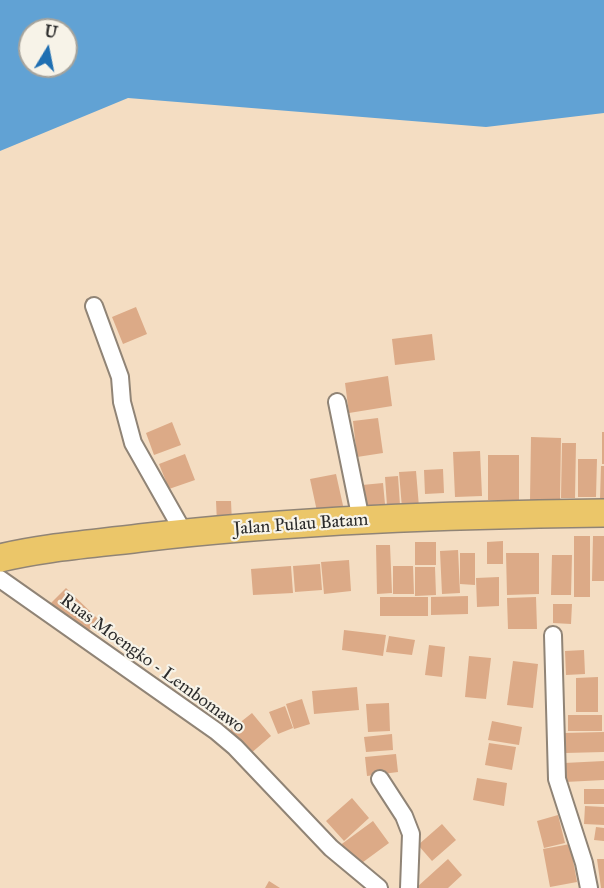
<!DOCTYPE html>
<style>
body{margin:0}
#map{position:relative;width:604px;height:888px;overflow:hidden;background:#f4ddc2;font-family:"IM FELL Great Primer",serif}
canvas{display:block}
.north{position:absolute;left:18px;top:18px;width:60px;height:60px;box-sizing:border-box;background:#f7f3e8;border:2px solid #a5a39c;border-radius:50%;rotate:10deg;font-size:16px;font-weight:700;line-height:24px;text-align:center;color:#2b2b2b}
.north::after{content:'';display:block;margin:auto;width:21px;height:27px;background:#1f6fb2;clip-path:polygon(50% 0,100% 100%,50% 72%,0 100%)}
</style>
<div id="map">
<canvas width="604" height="888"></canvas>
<div class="north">U</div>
</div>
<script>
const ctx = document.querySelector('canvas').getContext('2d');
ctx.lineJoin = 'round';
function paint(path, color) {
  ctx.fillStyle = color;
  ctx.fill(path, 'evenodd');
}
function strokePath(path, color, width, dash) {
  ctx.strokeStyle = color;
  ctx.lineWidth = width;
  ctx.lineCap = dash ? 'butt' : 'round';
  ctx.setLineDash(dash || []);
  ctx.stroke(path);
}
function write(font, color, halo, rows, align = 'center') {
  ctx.font = font + ' "IM FELL Great Primer",serif';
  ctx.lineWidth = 4.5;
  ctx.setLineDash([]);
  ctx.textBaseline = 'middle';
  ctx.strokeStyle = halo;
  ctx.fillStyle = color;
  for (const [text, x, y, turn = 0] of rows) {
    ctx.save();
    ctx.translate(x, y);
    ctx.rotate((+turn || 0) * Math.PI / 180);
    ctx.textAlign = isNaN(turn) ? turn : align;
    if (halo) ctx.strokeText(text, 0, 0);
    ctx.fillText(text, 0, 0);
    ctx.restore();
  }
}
const water = new Path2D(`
 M0,0H604V113L486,127L128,98L0,151ZM30,30H66V66H30Z`);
const building = new Path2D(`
 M136,307L147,334L123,344L112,317Z
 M432,334L435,360L395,365L392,339Z
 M388,376L392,406L349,413L345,383Z
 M378,418L383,453L357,457L353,421Z
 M172,422L181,445L154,455L146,433Z
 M602,432H604V464H602Z
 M531,437L561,438L560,500H530Z
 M562,443H576L575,498H561Z
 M480,451L482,496L455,497L453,452Z
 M185,454L195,480L169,489L159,464Z
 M488,455H519V500H488Z
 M578,459H597L596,497H578Z
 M601,466H604V500L600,499Z
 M443,469L444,493L425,494L424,470Z
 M416,471L419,507L402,508L399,472Z
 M336,474L344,510L318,516L310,479Z
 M398,476L400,505L387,506L385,477Z
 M383,483L385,504L363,506L362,485Z
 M216,501H231L232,523H217Z
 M574,536H590V597H574Z
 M593,536H604V581H592Z
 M503,541V564H487V542Z
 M415,542H436V565H415Z
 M376,545H390L392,593L377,594Z
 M458,550L460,593L442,594L440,551Z
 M460,553H475V585L460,584Z
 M506,553H539V594L507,595Z
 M552,555H572L571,595H551Z
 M349,560L351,591L324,594L321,562Z
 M320,564L322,590L295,592L293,566Z
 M291,566L293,593L253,595L251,569Z
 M393,566H413L414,594H393Z
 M415,567H435L436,595L415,596Z
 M499,577V606L477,607L476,578Z
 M66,588L99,620L82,637L49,605Z
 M468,596V614L431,615V597Z
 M380,597H428V616H380Z
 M536,597L537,629H508L507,598Z
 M553,604H572L571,624L553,623Z
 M344,630L386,635L383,656L342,650Z
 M389,636L415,640L412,655L386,652Z
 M429,645L445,647L442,677L425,675Z
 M584,650L585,674L566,675L565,651Z
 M469,656L491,658L486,699L465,697Z
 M513,661L538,664L533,708L507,705Z
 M598,677V712H576V678Z
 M357,687L359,710L314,714L312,691Z
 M302,699L310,724L294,729L286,704Z
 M389,703L390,731L368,732L366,704Z
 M285,706L293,728L278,734L269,712Z
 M252,713L271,736L243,760L223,736Z
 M568,715H602V731H568Z
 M492,721L522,727L519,745L488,740Z
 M604,732V752L565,753L564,733Z
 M392,734L393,750L366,752L364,737Z
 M489,743L516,747L512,770L485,765Z
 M396,754L398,772L367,776L365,757Z
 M604,761V780L565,782L564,763Z
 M477,778L507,783L504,806L473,800Z
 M584,789H604V804H584Z
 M352,798L369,818L344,841L326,821Z
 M585,806L604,807V825L584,824Z
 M558,815L565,843L544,848L537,821Z
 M373,821L389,843L355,868L339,846Z
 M442,824L456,840L432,861L418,845Z
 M596,827L604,828V841L594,840Z
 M570,844L577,882L550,887L543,849Z
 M448,859L462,875L448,888H416Z
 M597,859H604V888H601Z
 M269,881L280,888H265Z`);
const minor = new Path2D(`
 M94,306L120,377L122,402L133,443L184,533
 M337,402L361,520
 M0,579L216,731L235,747L331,848L379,888
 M553,635L557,779L584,863L589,888
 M380,779L404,816L411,834L409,888`);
const trunk = new Path2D(`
 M0,558C46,547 93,544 140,538C294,520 449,515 604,513`);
const streetNames = [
 ["Jalan Pulau Batam",301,525,-4],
 ["Ruas Moengko - Lembomawo",152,664,36]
];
paint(water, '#61a2d4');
paint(building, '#dcaa87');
strokePath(minor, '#908476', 20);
strokePath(trunk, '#908476', 30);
strokePath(minor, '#fff', 16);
strokePath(trunk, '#ebc669', 27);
write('18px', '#2b2b2b', '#f7f3e8', streetNames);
</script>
